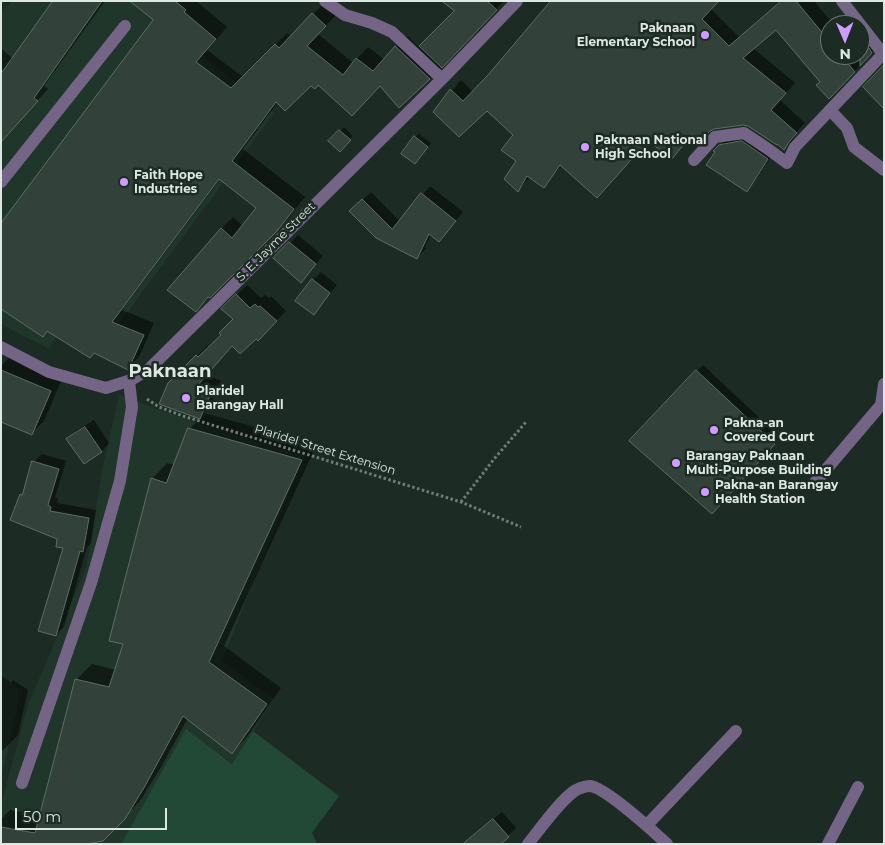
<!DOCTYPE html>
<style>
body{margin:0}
#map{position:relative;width:885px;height:845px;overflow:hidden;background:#1c2b23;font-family:Montserrat,sans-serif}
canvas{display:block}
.frame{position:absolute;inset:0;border:2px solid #dee8e3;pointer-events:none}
.north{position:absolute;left:820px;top:15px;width:50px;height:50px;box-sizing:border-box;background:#1c2b23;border:1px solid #6a7770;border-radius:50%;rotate:179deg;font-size:14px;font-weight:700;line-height:20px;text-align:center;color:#dee8e3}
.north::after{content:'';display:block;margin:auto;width:18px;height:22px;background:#cf9dff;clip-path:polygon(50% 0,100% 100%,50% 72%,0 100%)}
.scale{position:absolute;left:15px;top:808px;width:152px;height:22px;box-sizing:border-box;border:2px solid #dee8e3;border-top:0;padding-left:6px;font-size:15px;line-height:18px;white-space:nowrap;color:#dee8e3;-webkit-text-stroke:4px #1c2b23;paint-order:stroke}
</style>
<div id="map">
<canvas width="885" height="845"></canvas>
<div class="frame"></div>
<div class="north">N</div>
<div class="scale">50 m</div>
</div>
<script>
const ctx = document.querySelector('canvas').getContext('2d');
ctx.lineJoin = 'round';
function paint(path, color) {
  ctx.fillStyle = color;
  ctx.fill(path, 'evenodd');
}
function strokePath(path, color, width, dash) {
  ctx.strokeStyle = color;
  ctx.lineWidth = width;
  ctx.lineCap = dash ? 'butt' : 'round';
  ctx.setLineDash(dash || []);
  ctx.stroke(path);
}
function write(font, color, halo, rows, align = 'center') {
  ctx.font = font + ' Montserrat,sans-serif';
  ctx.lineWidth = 5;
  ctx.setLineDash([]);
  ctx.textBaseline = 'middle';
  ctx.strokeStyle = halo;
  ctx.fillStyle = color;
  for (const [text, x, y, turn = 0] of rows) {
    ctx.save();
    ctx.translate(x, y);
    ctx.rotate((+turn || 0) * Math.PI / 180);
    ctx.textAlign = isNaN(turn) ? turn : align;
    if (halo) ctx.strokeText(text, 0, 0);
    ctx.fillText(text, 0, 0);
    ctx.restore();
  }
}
const built = new Path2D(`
 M13,1H135L274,113L108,339L72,313L49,349L1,324V11Z
 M119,395L188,420L304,456L222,661L274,699L233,764L186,730L121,844H1V804L28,705L86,568L103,466Z
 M1,675L21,691L1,779Z`);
const green = new Path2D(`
 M186,729L232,764L253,731L339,796L312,833L317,844H121Z`);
const shadow = new Path2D(`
 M54,1H105L44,86L48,89L1,141V48L13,59Z
 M132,1H196L227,27L207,50L243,77L287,33L291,37L325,2L337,14L318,34L353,63L368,47L385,60L407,36L419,47L456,11L444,1H504L441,67L399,106L381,84H311L278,102L243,149L305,197L288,218L210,296L221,229L233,217L243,226L257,207L221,178L122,310L154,323L139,357L127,368L95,352L90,357L48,330L43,336L154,20Z
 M780,1H814L834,25H830V55H860V29L881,43L839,88L821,82L776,29L753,48L795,83L780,100L805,123L798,130L794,139L784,148L749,125L744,124L713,128L693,133L672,157L649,140L562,165L544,186L530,177L518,190L515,135L487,110L435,112L461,80L473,92L711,9L739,37Z
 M344,127L353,136L340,150L330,141Z
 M419,134L431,143L418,158L415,137Z
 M750,134L775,151L754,182L747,190L715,151L728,137Z
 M430,186L463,212L439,240L431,235L425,247L426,248L417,258L351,211L371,192L400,221Z
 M298,235L323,256L308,273L275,258Z
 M321,272L337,285L313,313V280Z
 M247,285L261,298L265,295L269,298L271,296L286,311L268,329L256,337L233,345L206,375L221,381L210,407L204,413L317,444L224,646L281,688L247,737L232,753L188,718L160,769L140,801L102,840L91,841L89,844H1V819L10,810L41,816L76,680L92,664L116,670L125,643L152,479L167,463L175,465L189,429L201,418L161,403L169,384L207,346L209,347L223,334L234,319L223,309Z
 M10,357L62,379L44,421L32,433L1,421V366Z
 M703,365L780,437L731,490L631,441Z
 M94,420L109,443L102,451L84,462L68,439L76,431Z
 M42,454L66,461L55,497L58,499L57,503L96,510L91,543L87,547L64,627L56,635L64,547L59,538L21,495L24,492L34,462Z
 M1,675L11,683L13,680L28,690L18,735L3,750H1Z
 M502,812L516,828L499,844L480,830Z`);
const building = new Path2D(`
 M53,1H102L34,98L38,101L1,142V74Z
 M130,1H175L186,10L184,12L216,39L196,62L231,88L275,44L279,48L312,13L326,26L307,46L343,75L356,58L373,71L395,46L430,79L399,108L380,86L352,116L318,85L315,89L311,86L285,111L276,102L232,161L294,209L277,231L210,298L208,297L196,312L167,290L221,228L232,238L256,208L219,179L112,322L144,335L128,370L94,353L90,358L47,331L43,337L1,309V223L153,20Z
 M442,1H487L497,10L442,68L419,46L454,11Z
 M551,1H719L702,19L729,46L781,1H796L830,42V55H841L855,72L829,99L816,85L820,82L776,30L743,58L786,93L771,110L797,133L789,142L784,150L777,144V145L748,126L743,125L714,129L709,132L700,141L692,134L672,159L648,141L597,198L560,165L544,188L527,176L518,192L504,179L516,161L501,150L513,135L487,111L459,137L433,112L450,89L463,101L488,75Z
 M869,48L872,53L860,66V57Z
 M884,65V109L863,87Z
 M339,130L351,140L340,152L328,141Z
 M414,136L428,147L415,164L401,154Z
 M742,141L768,159L747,192L706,165L715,152L713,151L719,145Z
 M421,193L456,221L439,242L429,234L417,259L376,238L349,211L362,199L392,229Z
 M289,242L316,264L301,283L273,258Z
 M312,279L330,293L314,315L295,301Z
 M236,294L250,308L255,304L258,307L260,306L277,321L258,341L256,339L240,354L232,346L198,385L212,391L200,419L159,404L168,383L196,355L198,357L221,335L219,333L233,319L221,309Z
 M1,370L51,391L32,435L1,422Z
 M696,370L775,444L712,514L629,441Z
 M85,427L102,452L84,464L66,439Z
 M188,428L302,460L209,662L267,704L232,754L183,716L145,786L125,819L103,841L86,844H1V827L35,833L75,679L109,687L123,644L109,641L151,478L166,483Z
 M32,461L59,469L48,505L51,507L50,511L89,518L83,552L80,551L56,636L38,631L63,548L56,547L57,539L10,520L20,494L22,495Z
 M493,819L509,837L501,844H463Z`);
const path = new Path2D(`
 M147,399L159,407L183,416L461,502L521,527
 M461,502L494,459L526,422`);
const minor = new Path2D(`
 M325,1L345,15L372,23L392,32L442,79
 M842,1L884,55
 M830,110L847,128L854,147L884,170
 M694,160L715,137L744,133L768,149L787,163L795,147L883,54
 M1,182L125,26
 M1,347L49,372L106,388L131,380L149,369L442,79L517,1
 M813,485L881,405L884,384
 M22,783L91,583L120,481L132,407L129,381
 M647,825L736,731
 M528,844C540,829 561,799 576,790C580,788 587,786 591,786C608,790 653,831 667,844
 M828,844L858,787`);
const markers = [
 [705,35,5,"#cf9dff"],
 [585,147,5,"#cf9dff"],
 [124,182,5,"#cf9dff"],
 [186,398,5,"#cf9dff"],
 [714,430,5,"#cf9dff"],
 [676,463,5,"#cf9dff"],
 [705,492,5,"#cf9dff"]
];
const poiNames = [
 ["Paknaan",695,28,"right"],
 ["Elementary School",695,42,"right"],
 ["Paknaan National",595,140],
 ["High School",595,154],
 ["Faith Hope",134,175],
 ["Industries",134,189],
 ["Plaridel",196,391],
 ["Barangay Hall",196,405],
 ["Pakna-an",724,423],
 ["Covered Court",724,437],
 ["Barangay Paknaan",686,456],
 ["Multi-Purpose Building",686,470],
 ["Pakna-an Barangay",715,485],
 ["Health Station",715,499]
];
const streetNames = [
 ["S. E. Jayme Street",276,242,-45],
 ["Plaridel Street Extension",325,450,17]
];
const districtNames = [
 ["Paknaan",170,372]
];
paint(built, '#20362b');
paint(green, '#224836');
paint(shadow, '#0007');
paint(building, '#32423a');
strokePath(building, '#5d6e65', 1);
strokePath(path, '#717e78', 3, [2.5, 2.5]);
strokePath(minor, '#746485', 12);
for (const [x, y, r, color] of markers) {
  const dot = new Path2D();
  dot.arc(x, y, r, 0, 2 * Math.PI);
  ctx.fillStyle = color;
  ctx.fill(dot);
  strokePath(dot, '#1c2b23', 2);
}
write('bold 12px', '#dee8e3', '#1c2b23', poiNames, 'left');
write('12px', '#dee8e3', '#1c2b23', streetNames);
write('bold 18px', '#dee8e3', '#1c2b23', districtNames);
</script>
